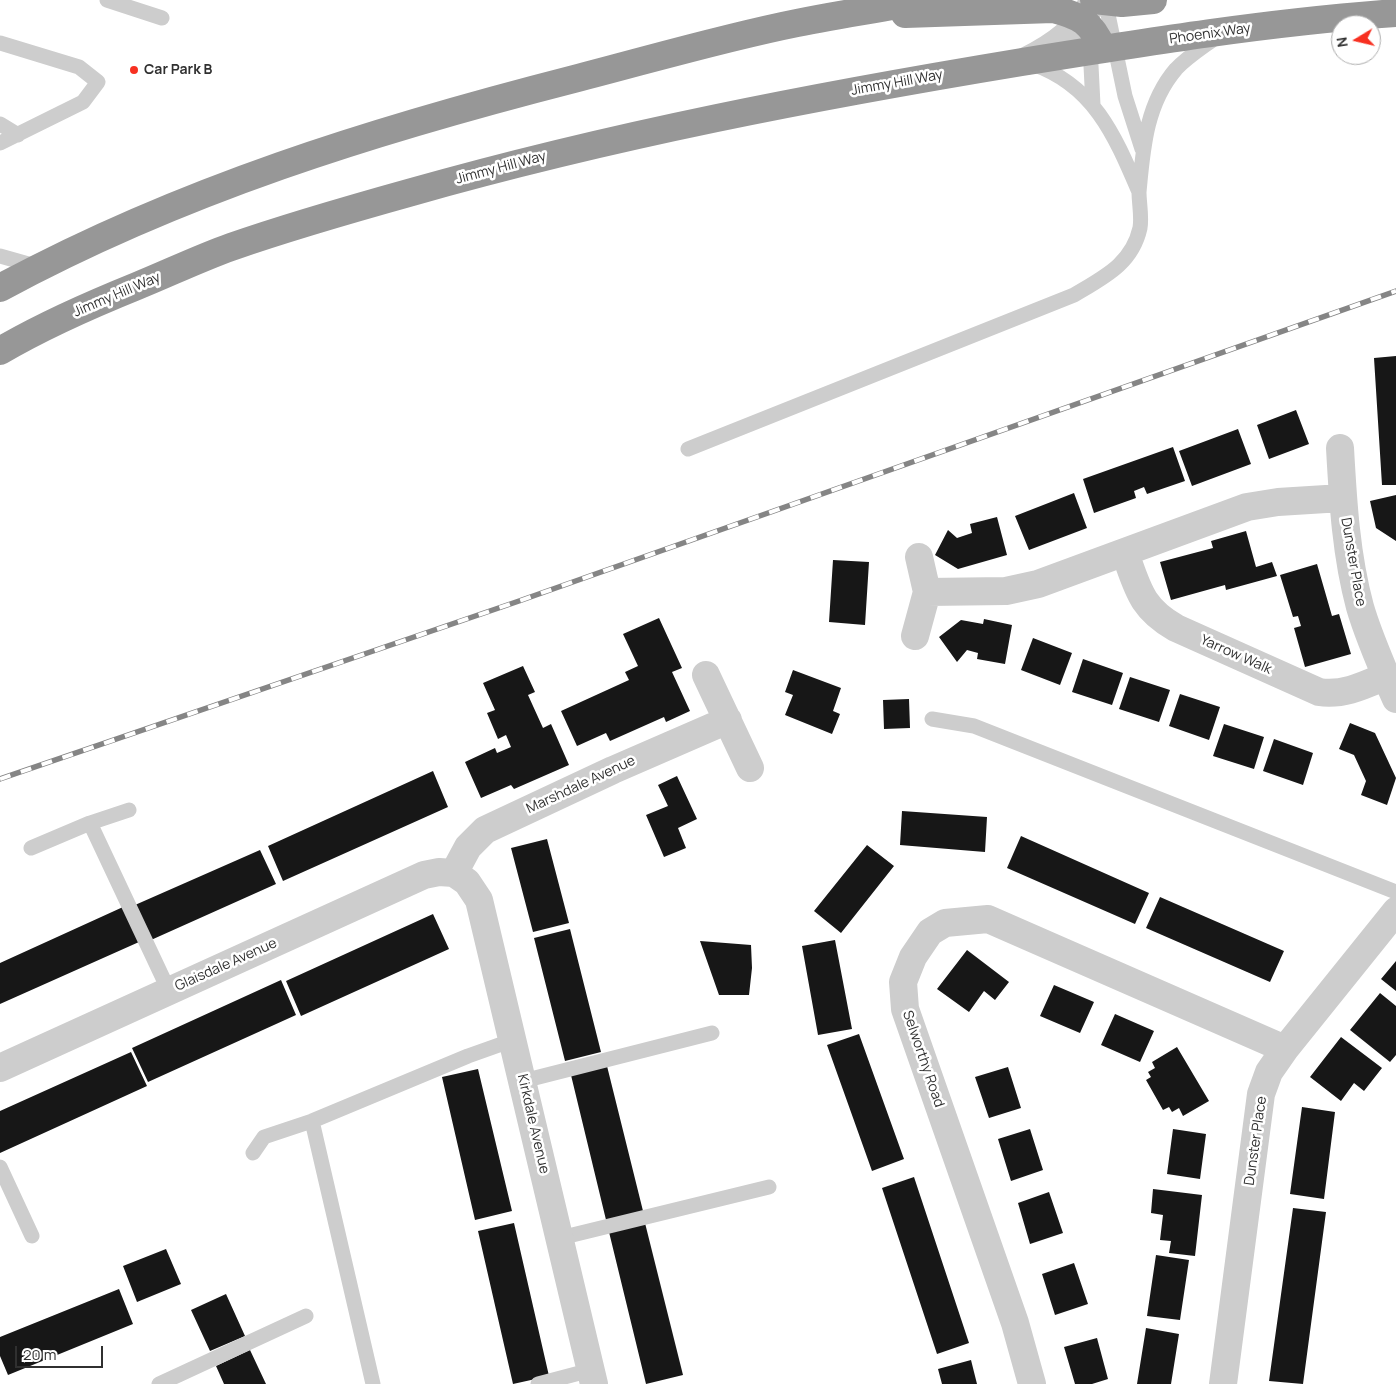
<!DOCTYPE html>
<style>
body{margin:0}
#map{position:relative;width:1396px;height:1384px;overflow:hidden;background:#fff;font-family:Manrope,sans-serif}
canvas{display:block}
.north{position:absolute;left:1331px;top:15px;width:50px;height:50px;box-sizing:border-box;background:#fff;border:1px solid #acacac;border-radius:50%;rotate:261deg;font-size:14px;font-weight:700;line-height:20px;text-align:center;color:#303030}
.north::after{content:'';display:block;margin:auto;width:18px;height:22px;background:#f73021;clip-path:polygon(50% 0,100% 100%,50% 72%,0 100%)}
.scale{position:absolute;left:15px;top:1346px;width:88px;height:22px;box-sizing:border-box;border:2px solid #303030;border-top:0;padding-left:6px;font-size:15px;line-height:18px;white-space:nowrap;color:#303030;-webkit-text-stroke:4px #fff;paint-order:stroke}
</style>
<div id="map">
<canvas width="1396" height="1384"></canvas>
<div class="north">N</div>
<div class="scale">20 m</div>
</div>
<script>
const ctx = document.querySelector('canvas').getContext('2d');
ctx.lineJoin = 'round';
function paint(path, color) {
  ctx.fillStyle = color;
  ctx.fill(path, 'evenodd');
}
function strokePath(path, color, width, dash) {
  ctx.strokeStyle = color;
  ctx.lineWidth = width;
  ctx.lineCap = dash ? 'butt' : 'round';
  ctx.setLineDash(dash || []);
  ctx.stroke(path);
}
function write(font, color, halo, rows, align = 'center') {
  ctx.font = font + ' Manrope,sans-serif';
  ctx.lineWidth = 5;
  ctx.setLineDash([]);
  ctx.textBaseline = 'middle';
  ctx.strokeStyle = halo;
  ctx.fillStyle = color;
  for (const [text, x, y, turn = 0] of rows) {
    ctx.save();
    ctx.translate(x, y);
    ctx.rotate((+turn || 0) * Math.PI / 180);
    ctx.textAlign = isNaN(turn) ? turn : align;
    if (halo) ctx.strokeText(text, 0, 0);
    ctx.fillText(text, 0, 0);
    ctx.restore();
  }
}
const building = new Path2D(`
 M1396,356V485H1382L1374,358Z
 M1296,410L1309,444L1269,459L1257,425Z
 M1238,429L1251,464L1192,486L1179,451Z
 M1173,447L1185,481L1147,494L1144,487L1134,491L1136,498L1094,513L1083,479Z
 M1074,493L1087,528L1029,550L1015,516Z
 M1396,495V541L1376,528L1370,501Z
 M997,517L1007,555L958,569L935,555L948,530L957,538L972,533L970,524Z
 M1246,531L1256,567L1272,562L1277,576L1226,590L1225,585L1171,600L1160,562L1213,548L1211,541Z
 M833,560L869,562L865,625L829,622Z
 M1317,564L1332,616L1339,614L1351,654L1305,667L1294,628L1301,626L1298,616L1293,617L1280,575Z
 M659,618L682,668L672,672L690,711L666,722L664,717L610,741L606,733L577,746L561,711L629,680L625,672L638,666L623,634Z
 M984,619L1012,625L1005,664L977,659L978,653L967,650L957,662L939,637L961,620L983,624Z
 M1033,638L1072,653L1060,685L1021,670Z
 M1083,659L1123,673L1112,705L1072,692Z
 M523,666L535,692L528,695L543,728L551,724L569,765L514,789L511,785L481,798L465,762L495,748L497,753L511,747L506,735L498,739L487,713L495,710L483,683Z
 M793,670L841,688L833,711L840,714L832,734L785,715L793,695L785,692Z
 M1130,677L1170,690L1159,722L1119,709Z
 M1180,694L1220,707L1209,740L1169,726Z
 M909,699L910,728L884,729L883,700Z
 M1350,723L1375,733L1396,778L1387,805L1361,795L1366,781L1354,755L1339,749Z
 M1224,724L1264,737L1254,769L1213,756Z
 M1274,739L1313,753L1303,785L1263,771Z
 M433,771L448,807L283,881L268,846Z
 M677,776L697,819L678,828L686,848L664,857L646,815L668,806L658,785Z
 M902,811L987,817L985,852L900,845Z
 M1021,836L1149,893L1135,924L1007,868Z
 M547,839L569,923L533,932L511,848Z
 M867,845L894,866L841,933L814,911Z
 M260,850L276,884L151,940L135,905Z
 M1160,897L1284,951L1270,982L1146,928Z
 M123,907L139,942L0,1004V963Z
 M433,914L449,949L301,1016L286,981Z
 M570,929L601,1052L565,1061L534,938Z
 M835,940L852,1029L818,1035L802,946Z
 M700,941L751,945L752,968L749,995H719Z
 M967,950L1009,982L995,1000L984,991L969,1012L937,989Z
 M1396,961V991L1381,979Z
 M281,980L296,1015L148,1082L132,1048Z
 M1054,985L1094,1002L1080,1033L1040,1016Z
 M1380,993L1396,1006V1055L1390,1062L1350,1030Z
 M1115,1014L1154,1031L1140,1062L1101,1045Z
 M859,1034L904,1159L872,1171L827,1045Z
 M1341,1037L1382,1068L1364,1091L1354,1083L1341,1101L1310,1077Z
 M1177,1047L1209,1101L1183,1116L1179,1108L1172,1112L1169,1107L1163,1110L1146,1080L1151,1077L1148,1072L1155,1068L1152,1062Z
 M131,1052L147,1086L0,1153V1111Z
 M606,1062L644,1215L607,1224L570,1071Z
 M1008,1067L1021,1108L989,1118L975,1077Z
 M478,1069L512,1211L475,1220L442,1077Z
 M1302,1107L1335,1112L1324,1199L1290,1194Z
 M1030,1129L1043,1170L1011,1181L998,1139Z
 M1173,1129L1206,1134L1200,1179L1167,1174Z
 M914,1177L969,1343L937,1354L882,1188Z
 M1153,1189L1202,1195L1195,1256L1169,1253L1171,1241L1160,1240L1163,1215L1151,1213Z
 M1049,1192L1063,1233L1030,1244L1018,1203Z
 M1293,1208L1326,1212L1303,1384L1269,1381Z
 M514,1223L549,1376L513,1384L478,1231Z
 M645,1223L683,1375L646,1384L609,1232Z
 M166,1249L181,1284L137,1302L123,1266Z
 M1156,1255L1189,1260L1180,1320L1147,1316Z
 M1074,1263L1088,1304L1055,1315L1042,1274Z
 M119,1289L133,1324L8,1375L0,1356V1337Z
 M226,1294L245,1336L210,1351L191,1310Z
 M1146,1328L1179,1334L1171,1384H1137Z
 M1097,1338L1108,1379L1092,1384H1075L1064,1347Z
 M250,1350L266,1384H224L216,1366Z
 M971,1360L977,1384H942L938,1369Z`);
const lane = new Path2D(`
 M107,0L162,18
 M1105,0L1125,96L1142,149
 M0,43L79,67L98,82L83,102L0,143
 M1090,46L1093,105
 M1032,64C1094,85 1115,136 1139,192C1143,149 1146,104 1176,69C1188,56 1205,46 1219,35
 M0,124L18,135
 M0,256L39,267
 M688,449L1074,295C1104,277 1132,264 1140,228C1142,217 1139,203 1139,192
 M932,719L974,726L1396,892
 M90,823L129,810
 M31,848L90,823L169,991
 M523,1081L712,1033
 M312,1121L373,1384
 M253,1153L264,1137L312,1121L468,1056L513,1040
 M0,1167L32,1236
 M560,1238L769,1187
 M159,1384L306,1316
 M538,1384L591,1370`);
const street = new Path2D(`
 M1026,61C1056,46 1078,30 1094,0
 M1340,448C1343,502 1346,555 1360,607C1369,638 1383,669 1396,699
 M1125,553C1138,589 1141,608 1176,628L1319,692C1343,696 1365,685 1386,676
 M927,592L1006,591L1038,584L1247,507L1278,502L1342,498
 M915,636L927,592L919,557
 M706,675L750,768
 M454,873L467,882L479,900L594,1384
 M454,873L468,847L485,830L613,770L728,720
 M0,1068L424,875L439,872L454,873
 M1032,1384L1015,1323L905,1009L903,982L913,957L930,932L945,923L988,919L1285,1049
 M1223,1384L1261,1094L1269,1072L1285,1049L1396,911`);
const highway = new Path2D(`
 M1094,0L1122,3L1153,0
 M905,14L1053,9C1081,16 1091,22 1103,49
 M0,288C181,190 375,130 574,79C648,60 722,38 797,23C840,14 884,8 927,0
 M0,351C44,325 90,305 137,286C169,273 200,258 231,247C291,226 351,209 412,192C613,135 816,96 1022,62C1146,42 1270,22 1396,13`);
const rail = new Path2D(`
 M0,779L519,601L1396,291`);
const markers = [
 [134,70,5,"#f73021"]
];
const streetNames = [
 ["Phoenix Way",1210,34,-8],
 ["Jimmy Hill Way",897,83,-10],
 ["Jimmy Hill Way",501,168,-15],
 ["Jimmy Hill Way",117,295,-23],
 ["Dunster Place",1353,562,80],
 ["Yarrow Walk",1236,655,24],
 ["Marshdale Avenue",581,785,-25],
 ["Glaisdale Avenue",226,965,-24],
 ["Selworthy Road",923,1059,71],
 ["Kirkdale Avenue",533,1124,77],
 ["Dunster Place",1256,1141,-82]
];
const poiNames = [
 ["Car Park B",144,70]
];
paint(building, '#171717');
strokePath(lane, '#cdcdcd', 15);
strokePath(street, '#cdcdcd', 28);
strokePath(highway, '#979797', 28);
strokePath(rail, '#858585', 5.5);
strokePath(rail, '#fff', 4, [11]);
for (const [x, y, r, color] of markers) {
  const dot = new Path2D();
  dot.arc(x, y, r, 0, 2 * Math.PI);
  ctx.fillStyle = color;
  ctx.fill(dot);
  strokePath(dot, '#fff', 2);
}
write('14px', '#303030', '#fff', streetNames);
write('bold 14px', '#303030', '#fff', poiNames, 'left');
</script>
